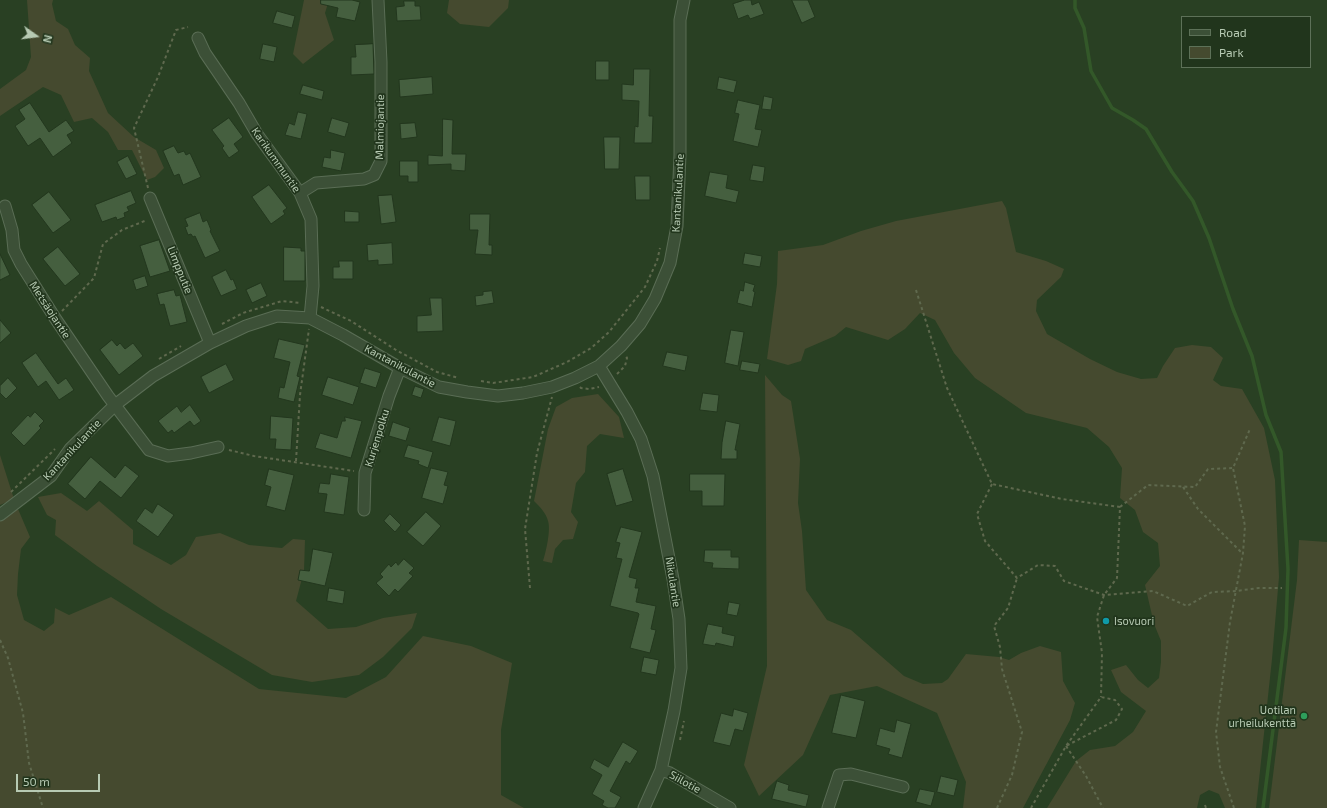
<!DOCTYPE html>
<meta charset="utf-8">
<style>
body{margin:0}
#map{position:relative;width:1327px;height:808px;overflow:hidden;background:#294023;font-family:"Exo 2",sans-serif}
canvas{display:block}
.legend{position:absolute;left:1181px;top:16px;width:130px;height:52px;box-sizing:border-box;background:#21351c;border:1px solid #5d7158;margin:0;padding:5px 7px;list-style:none;font-size:12px;color:#b7cab3}
.legend li{display:flex;align-items:center;gap:8px;height:20px}
.legend b{width:20px;border:1px solid #5d7158}
.north{position:absolute;left:16px;top:16px;width:40px;height:40px;-webkit-text-stroke:3px #21351c;paint-order:stroke;rotate:104deg;font-size:11px;font-weight:700;line-height:16px;text-align:center;color:#b7cab3}
.north::after{content:'';display:block;margin:auto;width:14px;height:18px;background:#b7cab3;clip-path:polygon(50% 0,100% 100%,50% 72%,0 100%)}
.scale{position:absolute;left:16px;top:774px;width:84px;height:18px;box-sizing:border-box;border:2px solid #b7cab3;border-top:0;padding-left:5px;font-size:12px;line-height:14px;white-space:nowrap;color:#b7cab3;-webkit-text-stroke:3px #21351c;paint-order:stroke}
</style>
<div id="map">
<canvas width="1327" height="808"></canvas>
<ul class="legend">
<li><b style="height:5px;background:#3c5037"></b>Road</li>
<li><b style="height:11px;background:#454a2f"></b>Park</li>
</ul>
<div class="north">N</div>
<div class="scale">50 m</div>
</div>
<script>
const ctx = document.querySelector('canvas').getContext('2d');
ctx.lineJoin = 'round';
function paint(path, color) {
  ctx.fillStyle = color;
  ctx.fill(path, 'evenodd');
}
function strokePath(path, color, width, dash) {
  ctx.strokeStyle = color;
  ctx.lineWidth = width;
  ctx.lineCap = dash ? 'butt' : 'round';
  ctx.setLineDash(dash || []);
  ctx.stroke(path);
}
function write(font, color, halo, rows, align = 'center') {
  ctx.font = font + ' "Exo 2",sans-serif';
  ctx.lineWidth = 3.5;
  ctx.setLineDash([]);
  ctx.textBaseline = 'middle';
  ctx.strokeStyle = halo;
  ctx.fillStyle = color;
  for (const [text, x, y, turn = 0] of rows) {
    ctx.save();
    ctx.translate(x, y);
    ctx.rotate((+turn || 0) * Math.PI / 180);
    ctx.textAlign = isNaN(turn) ? turn : align;
    if (halo) ctx.strokeText(text, 0, 0);
    ctx.fillText(text, 0, 0);
    ctx.restore();
  }
}
const green = new Path2D(`
 M27,0H53L52,4L56,21L68,29L75,45L90,58L89,71L108,113L134,137L156,150L164,168L155,177L147,180L132,150H118L108,132L92,118L74,122L61,95L43,87L0,116V89L26,70L31,57Z
 M304,0H329L325,13L334,40L303,64L293,54Z
 M449,0H509L508,8L489,27L460,24L447,13Z
 M1002,201L1006,208L1016,252L1046,261L1064,269L1061,277L1037,300L1036,311L1047,334L1090,359L1117,372L1141,379L1157,378L1163,366L1175,348L1192,345L1211,347L1223,358L1213,380L1221,386L1242,389L1264,428L1275,480L1279,577L1272,659L1256,808H1225L1219,794L1209,790L1200,795L1197,808H1047L1076,761L1090,750L1115,746L1133,732L1146,711L1121,692L1111,670L1126,665L1138,680L1148,688L1159,678L1161,662V641L1154,624L1145,585L1160,566L1158,543L1143,532L1135,510L1120,498L1122,468L1109,447L1087,428L1026,413L975,378L954,353L935,320L920,313L905,329L888,340L846,327L835,336L805,349L801,361L788,365L767,359L777,284L778,251L823,245L861,231L896,221Z
 M765,375L782,395L791,401L800,459L798,503L802,531L806,590L827,620L851,630L904,676L923,684L942,683L948,679L966,654L999,657L1009,660L1021,653L1040,646L1061,652L1063,681L1075,703L1070,720L1023,808H963L966,782L937,713L877,686L830,695L803,755L759,796L744,765L767,666Z
 M598,394L619,417L624,438L600,434L587,446L585,472L576,483L571,512L578,522L573,539L563,540L555,549L552,563L543,561C546,552 551,530 548,521C546,513 540,507 534,501L548,429L556,407L572,398Z
 M0,455L14,499L0,505Z
 M61,493L87,511L99,501L133,530V544L171,565L186,555L196,537L220,533L249,545L282,548L293,539L305,540L304,571L296,601L328,629L356,627L383,618L417,613L412,628L383,657L359,675L312,682L272,675L161,609L97,566L55,535L56,520L47,515L38,497Z
 M18,509L30,537L21,549L18,574L17,595L24,620L44,631L54,623L55,608L69,615L111,597L259,689L346,698L386,677L423,636L471,646L512,663L501,730V795L524,808H0V513Z
 M1299,540L1327,542V808H1269L1297,580Z`);
const stream = new Path2D(`
 M1075,0V8L1084,28L1091,71L1112,108L1133,120L1146,129L1172,172L1193,201L1209,238L1233,309L1252,356L1266,415L1281,452L1288,569L1286,628L1263,808`);
const building = new Path2D(`
 M321,0H352L360,2L355,21L336,17L338,8L321,4Z
 M745,0H751L752,5L759,2L764,14L750,19L748,15L738,19L733,4Z
 M792,0H808L815,17L802,23Z
 M404,1H415V6H420L421,20L397,21L396,7L404,6Z
 M277,11L295,16L292,28L273,23Z
 M263,44L277,47L274,62L260,59Z
 M373,44L374,74L351,75V57H356L355,45Z
 M596,61H609V80H596Z
 M634,69H650L649,116H653L652,143H634L635,126L638,127L639,101L622,100V84L633,85Z
 M432,77L433,94L400,97L399,80Z
 M719,77L737,81L734,93L717,89Z
 M303,85L324,91L322,100L300,94Z
 M764,96L773,98L771,110L762,109Z
 M738,100L760,105L755,129L762,130L758,147L733,141L739,114L735,113Z
 M30,103L49,132L66,120L74,131L67,135L72,143L53,157L40,138L28,146L15,126L25,119L19,110Z
 M298,112L307,114L301,139L285,135L289,123L294,125Z
 M229,118L243,137L234,144L239,151L229,158L222,148L224,146L212,130Z
 M332,118L349,123L345,137L328,132Z
 M443,119L453,120L452,154H466L465,171L451,170V164L428,165V155L442,156Z
 M415,123L417,137L401,139L400,124Z
 M604,137H620L619,169H605Z
 M174,146L178,153L184,151L186,155L190,153L201,177L183,185L179,174L174,176L163,151Z
 M331,150L345,153L341,171L322,167L324,157L330,158Z
 M128,156L137,174L126,179L117,162Z
 M400,161H418V182H408V176H400Z
 M753,165L765,167L763,182L750,180Z
 M710,172L728,175L726,188L739,191L736,203L705,196Z
 M635,176H650V200H636Z
 M269,185L287,208L283,211L285,214L271,224L252,197Z
 M131,191L136,203L127,207L129,211L124,213L125,217L117,220L116,217L102,222L95,205Z
 M49,192L71,220L53,233L32,205Z
 M392,195L396,222L381,224L378,196Z
 M345,211L359,212V222H345Z
 M200,213L203,222L207,220L211,230L210,231L220,251L205,258L195,236L193,237L191,234L188,235L185,227L188,226L185,219Z
 M470,214H490L489,245H492V255L475,254L478,230H470Z
 M159,240L170,271L150,277L140,246Z
 M392,243L393,264L378,265V260L368,261L367,245Z
 M58,247L80,274L65,286L43,259Z
 M284,247L301,248V251H305V281H284Z
 M745,253L762,256L760,267L743,264Z
 M0,254L10,275L0,280Z
 M339,261H353V279H333V267H339Z
 M226,270L231,280L233,279L237,289L221,296L212,277Z
 M145,276L148,286L136,290L133,280Z
 M745,282L755,285L753,291L755,292L752,307L737,303L740,290L743,291Z
 M261,283L267,296L252,303L246,290Z
 M174,290L176,296L180,295L187,322L170,326L164,304L160,305L157,294Z
 M492,291L494,303L476,306L475,296L483,295V292Z
 M430,298H442L443,331L417,332V316L431,315Z
 M0,320L11,333L0,343Z
 M731,330L744,332L738,366L725,363Z
 M279,339L305,345L297,376L300,377L294,402L278,398L280,387L284,388L290,362L274,358Z
 M112,340L117,346L120,343L125,349L133,343L143,356L119,375L100,350Z
 M667,352L688,356L685,371L663,366Z
 M36,353L58,384L66,378L74,390L59,400L46,381L38,387L22,363Z
 M742,361L760,364L758,373L740,370Z
 M226,364L234,380L209,393L201,377Z
 M365,368L381,373L376,388L360,383Z
 M328,377L359,387L353,405L322,395Z
 M8,378L17,388L6,399L0,393V386Z
 M415,386L424,389L421,398L412,395Z
 M703,393L719,395L717,412L700,410Z
 M190,405L201,421L194,426L190,421L174,433L172,430L168,433L158,421L177,406L181,412Z
 M35,412L44,421L39,426L41,428L24,446L11,433L28,415L30,417Z
 M271,416L293,418L291,450L275,449L276,439H270Z
 M345,417L362,421L351,458L315,448L320,433L337,438L342,421H345Z
 M439,417L456,421L450,446L432,441Z
 M726,421L740,424L735,450H737V459H721L722,443Z
 M393,422L410,428L406,441L389,436Z
 M408,445L433,452L428,468L418,464L419,461L404,457Z
 M91,457L115,478L125,465L139,476L121,498L100,481L85,499L68,484Z
 M431,468L448,472L444,485L448,486L443,504L422,498Z
 M269,469L294,475L285,511L266,506L271,487L265,485Z
 M623,469L633,501L616,506L607,474Z
 M331,474L349,477L344,515L324,512L327,494L318,493L320,483L329,484Z
 M690,474H725L724,506H702V491H690Z
 M158,504L174,515L158,537L136,521L145,508L152,513Z
 M426,512L441,526L423,546L407,532Z
 M390,514L401,525L395,532L384,521Z
 M621,527L642,532L629,577L637,579L635,588H639L636,602L656,606L651,629L656,630L650,653L630,648L639,614L638,613L610,606L622,559L616,558L620,543L616,542Z
 M313,549L333,553L325,586L298,580L300,570L309,571Z
 M705,550H731V557H739V569L712,568L713,563L704,562Z
 M404,559L414,568L409,573L413,576L398,592L395,589L389,596L376,583L383,577L380,574L389,564L391,567L396,562L398,565Z
 M329,588L345,591L343,604L327,601Z
 M729,602L740,604L737,616L727,614Z
 M708,624L723,627L722,633L735,636L733,647L716,643L715,646L703,644Z
 M644,657L659,660L656,675L641,672Z
 M841,695L865,701L856,738L832,733Z
 M734,709L748,713L743,731L735,729L730,746L713,742L721,713L732,716Z
 M897,720L911,724L902,758L888,754L890,749L876,745L880,728L894,732Z
 M623,742L638,751L630,764L626,761L610,791L621,797L615,808H608L602,805L604,801L592,794L602,775L590,768L594,759L608,767Z
 M941,776L958,780L954,796L937,792Z
 M777,781L789,785L788,790L809,795L806,807L772,799Z
 M920,789L935,792L931,806L916,802Z`);
const path = new Path2D(`
 M148,188L134,128L158,77L176,30L188,27
 M916,290L947,388L992,484L1062,499L1120,507L1117,578L1104,595L1097,617L1102,653L1101,697
 M321,307L351,321L396,350L437,372L459,378
 M62,311L94,278L103,244L122,230L147,220
 M222,324L243,313L282,301L301,303
 M159,359L181,346
 M617,374L625,366L627,358L626,356
 M481,381L493,383L533,377L567,362L591,348L609,332L645,287L657,261L660,248
 M580,387L581,388L589,389L599,387
 M229,450L254,456L354,471
 M296,461L300,395L309,329
 M992,484L977,514L985,541L1017,578L1038,565L1055,566L1064,581L1104,595L1153,591L1187,606L1212,592L1236,591L1259,588H1282
 M1183,487L1198,509L1242,553
 M11,492L55,449
 M1120,507L1148,485L1195,487L1208,469L1233,468
 M530,588L525,529L537,453L552,397
 M0,640L8,658L23,713L29,763L43,808
 M680,740L684,721
 M1066,746L1086,776L1103,808
 M1205,805L1206,808
 M997,808L1012,775L1022,732L1002,669L1000,647L994,626L1008,608L1017,578
 M1031,808L1066,746L1101,697L1115,700L1122,709L1116,720L1066,746
 M1234,808L1220,767L1216,732L1230,622L1243,553L1245,526L1233,468L1250,429`);
const minor = new Path2D(`
 M198,38L205,53L239,103L257,134L300,193L311,219L313,286L310,318
 M300,193L316,183L364,179L374,175L381,161V62L378,0
 M150,198L210,343
 M5,206L12,230L14,250L21,264L55,318L108,396L149,450L168,456L191,453L218,447
 M599,366L627,412L641,439L653,476L673,579L679,619L681,668L674,711L661,770L644,808
 M364,510L365,473L389,396L400,368
 M0,515L51,476L70,449L115,405L153,376L210,343L246,326L277,316L310,318L343,335L400,368L439,387L467,392L498,396L523,393L552,387L575,378L599,366L621,346L640,324L655,299L670,263L677,226L680,155V20L684,0
 M661,770L670,773L730,808
 M828,808L839,775L851,774L903,787`);
const markers = [
 [1106,621,4,"#0f9aa8"],
 [1304,716,4,"#2e9e5b"]
];
const streetNames = [
 ["Malmiojantie",380,127,-89],
 ["Karikummuntie",276,160,55],
 ["Kantanikulantie",678,193,-87],
 ["Limpputie",180,270,68],
 ["Metsäojantie",50,310,57],
 ["Kantanikulantie",400,366,28],
 ["Kurjenpolku",377,438,-73],
 ["Kantanikulantie",72,450,-47],
 ["Nikulantie",673,582,81],
 ["Siilotie",685,782,29]
];
const poiNames = [
 ["Isovuori",1114,621],
 ["Uotilan",1296,710,"right"],
 ["urheilukenttä",1296,723,"right"]
];
paint(green, '#454a2f');
strokePath(stream, '#335829', 3.5);
paint(building, '#455f3f');
strokePath(building, '#23371e', 1);
strokePath(minor, '#5a6d55', 13);
strokePath(path, '#5f694e', 2, [3, 3]);
strokePath(minor, '#3c5037', 11);
for (const [x, y, r, color] of markers) {
  const dot = new Path2D();
  dot.arc(x, y, r, 0, 2 * Math.PI);
  ctx.fillStyle = color;
  ctx.fill(dot);
  strokePath(dot, '#21351c', 1.5);
}
write('11px', '#b7cab3', '#21351c', streetNames);
write('11px', '#b7cab3', '#21351c', poiNames, 'left');
</script>
